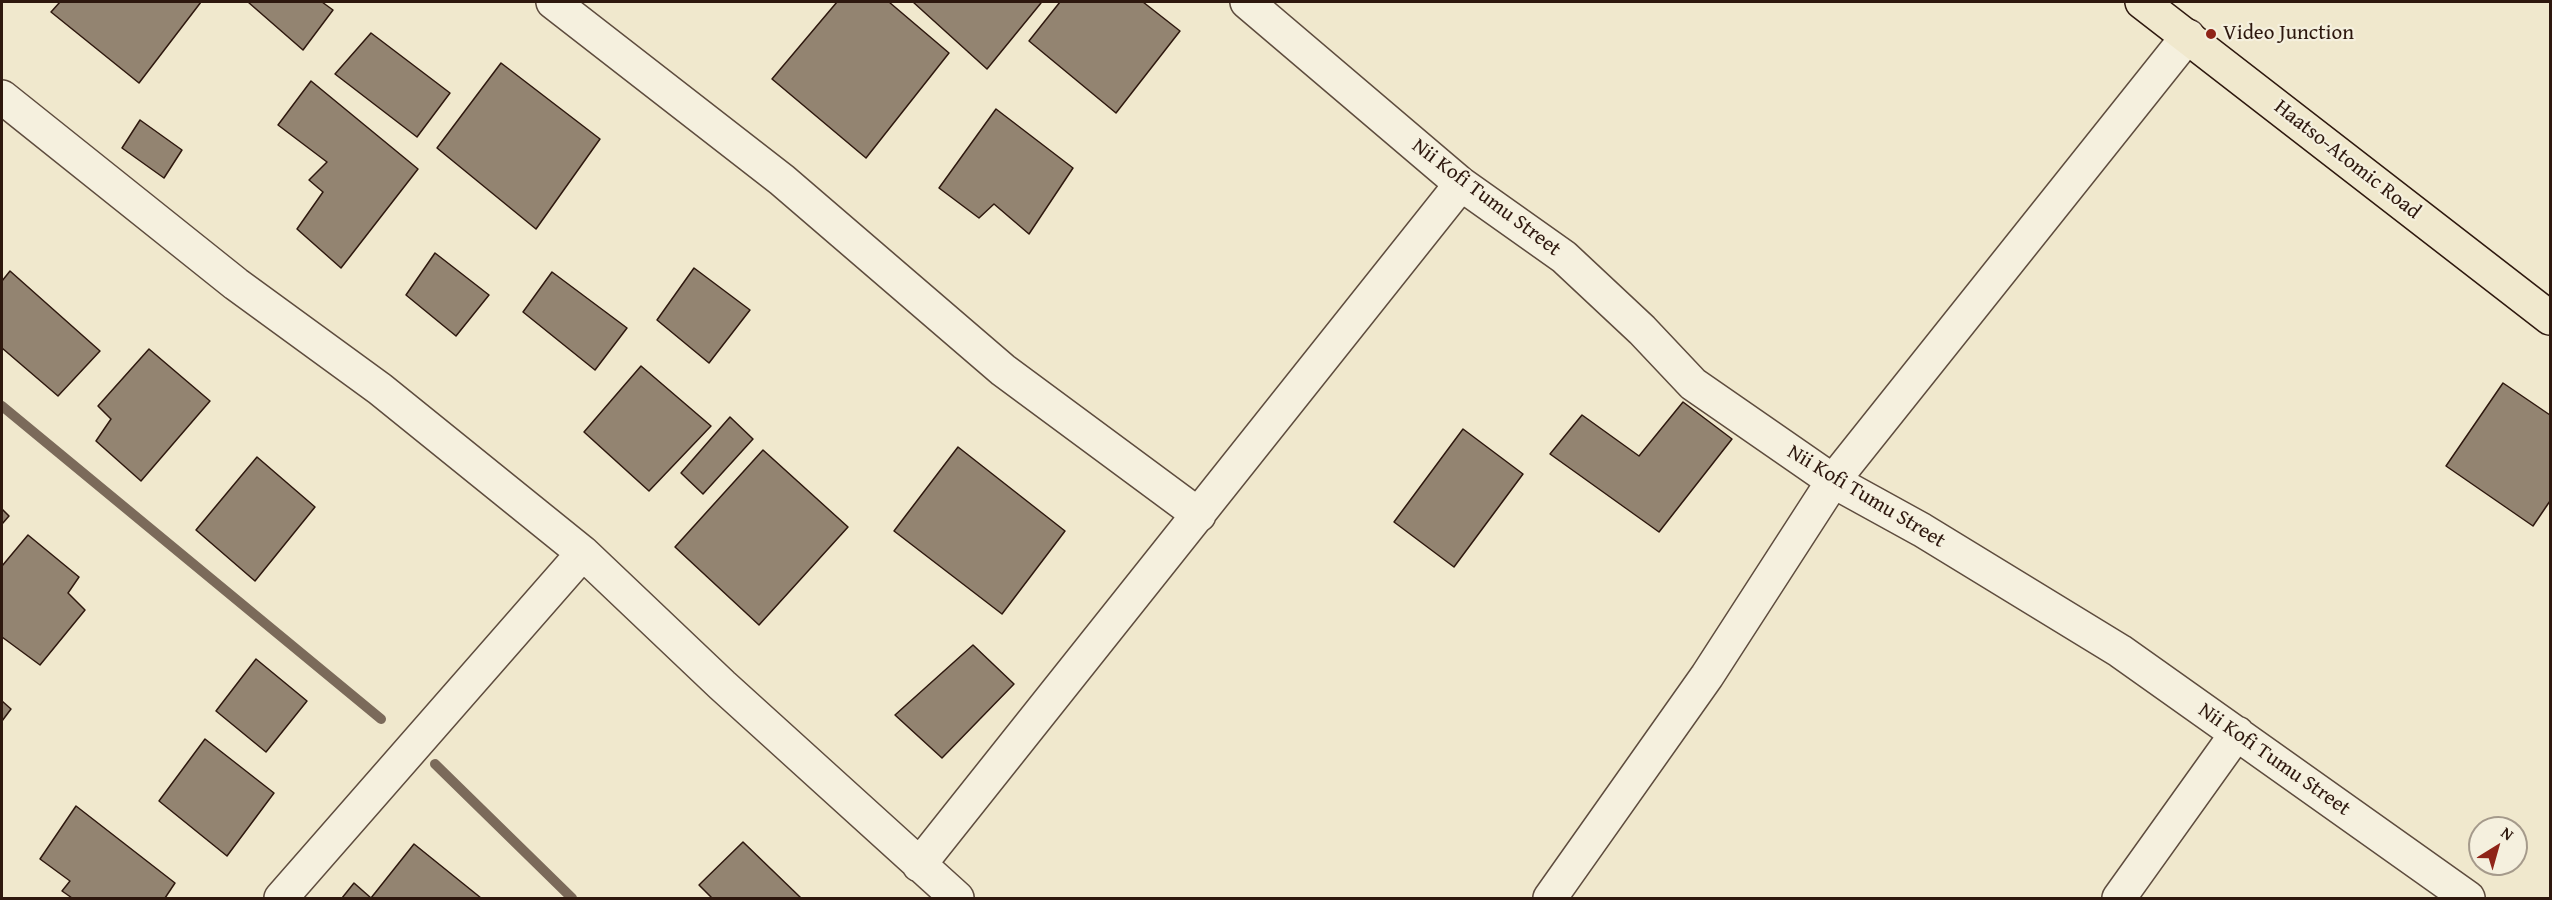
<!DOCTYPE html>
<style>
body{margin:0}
#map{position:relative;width:2552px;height:900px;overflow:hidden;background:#f0e8cd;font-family:"Gentium Book Plus",serif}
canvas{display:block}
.frame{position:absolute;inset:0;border:3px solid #2e180e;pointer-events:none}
.north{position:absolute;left:2468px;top:816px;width:60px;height:60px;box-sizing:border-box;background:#f5f0de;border:2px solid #a59a8b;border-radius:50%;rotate:37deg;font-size:16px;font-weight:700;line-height:24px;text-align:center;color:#2e180e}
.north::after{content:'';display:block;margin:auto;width:21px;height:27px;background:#8f2418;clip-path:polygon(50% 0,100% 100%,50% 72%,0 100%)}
</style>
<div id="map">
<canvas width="2552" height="900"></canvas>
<div class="frame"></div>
<div class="north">N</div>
</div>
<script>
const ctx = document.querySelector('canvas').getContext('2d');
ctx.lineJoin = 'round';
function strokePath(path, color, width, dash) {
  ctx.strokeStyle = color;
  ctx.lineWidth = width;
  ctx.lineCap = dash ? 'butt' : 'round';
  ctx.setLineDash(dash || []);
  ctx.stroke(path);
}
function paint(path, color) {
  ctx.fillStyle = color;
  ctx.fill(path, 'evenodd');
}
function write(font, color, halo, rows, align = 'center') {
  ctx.font = font + ' "Gentium Book Plus",serif';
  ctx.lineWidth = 4.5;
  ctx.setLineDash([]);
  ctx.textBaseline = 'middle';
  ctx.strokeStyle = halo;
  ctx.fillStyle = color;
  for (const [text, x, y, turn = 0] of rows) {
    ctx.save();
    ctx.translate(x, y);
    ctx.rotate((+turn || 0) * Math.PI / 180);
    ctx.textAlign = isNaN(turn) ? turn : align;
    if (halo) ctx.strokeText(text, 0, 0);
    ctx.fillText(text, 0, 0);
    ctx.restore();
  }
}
const stream = new Path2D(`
 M2,406L381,719
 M435,764L572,898`);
const building = new Path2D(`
 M60,2H201L139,83L51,12Z
 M248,2H322L333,10L303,50Z
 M837,2H889L949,53L866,158L772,79Z
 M913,2H1040L1041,3L987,69Z
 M1060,2H1143L1180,31L1116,113L1029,41Z
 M371,33L450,93L417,137L335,74Z
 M501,63L600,139L536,229L437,148Z
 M311,81L418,169L341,268L297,229L323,192L309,180L327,162L278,125Z
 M996,109L1073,168L1029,234L994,204L979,218L939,188Z
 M140,120L182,150L164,178L122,148Z
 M435,253L489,295L456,336L406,295Z
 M694,268L750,310L709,363L657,320Z
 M10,271L100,351L58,396L2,348V281Z
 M552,272L627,328L595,370L523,312Z
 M149,349L210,401L141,481L96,441L111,419L98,406Z
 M641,366L711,426L649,491L584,432Z
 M2503,383L2550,415V501L2533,526L2446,466Z
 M1683,402L1732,439L1659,532L1550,454L1582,415L1639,456Z
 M730,417L753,439L703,494L681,473Z
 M1463,429L1523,474L1454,567L1394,522Z
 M958,447L1065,531L1002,614L894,531Z
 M763,450L848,527L759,625L675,547Z
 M257,457L315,507L255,581L196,530Z
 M2,509L9,516L2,524Z
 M28,535L79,577L68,593L85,610L40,665L2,637V566Z
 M973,645L1014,684L942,758L895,715Z
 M256,659L307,701L266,752L216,711Z
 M2,701L11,709L2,721Z
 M205,739L274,793L227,856L159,801Z
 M76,806L175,883L165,898H72L62,891L70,881L40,859Z
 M743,842L801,898H712L699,885Z
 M414,844L481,898H342L354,883L371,898Z`);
const minor = new Path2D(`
 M553,2L782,180L1003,370L1199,515
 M1247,2L1461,184L1564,257L1642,330L1693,384L1833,481L1922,530L2120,651L2468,898
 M2,97L236,284L380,389L583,553L722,685L957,898
 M919,865L1461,184
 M281,898L583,553
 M1550,898L1707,676L1833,481L2188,36
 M2119,898L2237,733`);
const major = new Path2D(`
 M2142,2L2550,318`);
const markers = [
 [2211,34,6,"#8f2418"]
];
const poiNames = [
 ["Video Junction",2223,34]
];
const streetNames = [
 ["Haatso-Atomic Road",2347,160,38],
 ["Nii Kofi Tumu Street",1486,198,37],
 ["Nii Kofi Tumu Street",1866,497,31],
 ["Nii Kofi Tumu Street",2274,760,35]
];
strokePath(stream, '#7b6a5a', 10);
paint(building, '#938471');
strokePath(building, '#2e180e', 1.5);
strokePath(minor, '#5e4c3e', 36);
strokePath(major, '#2e180e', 36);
strokePath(minor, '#f5f0de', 33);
strokePath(major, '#f0e8cd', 33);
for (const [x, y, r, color] of markers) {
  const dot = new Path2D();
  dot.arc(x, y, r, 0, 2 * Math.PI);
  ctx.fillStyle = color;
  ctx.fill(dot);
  strokePath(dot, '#f5f0de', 2);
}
write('21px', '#2e180e', '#f5f0de', poiNames, 'left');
write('21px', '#2e180e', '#f5f0de', streetNames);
</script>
